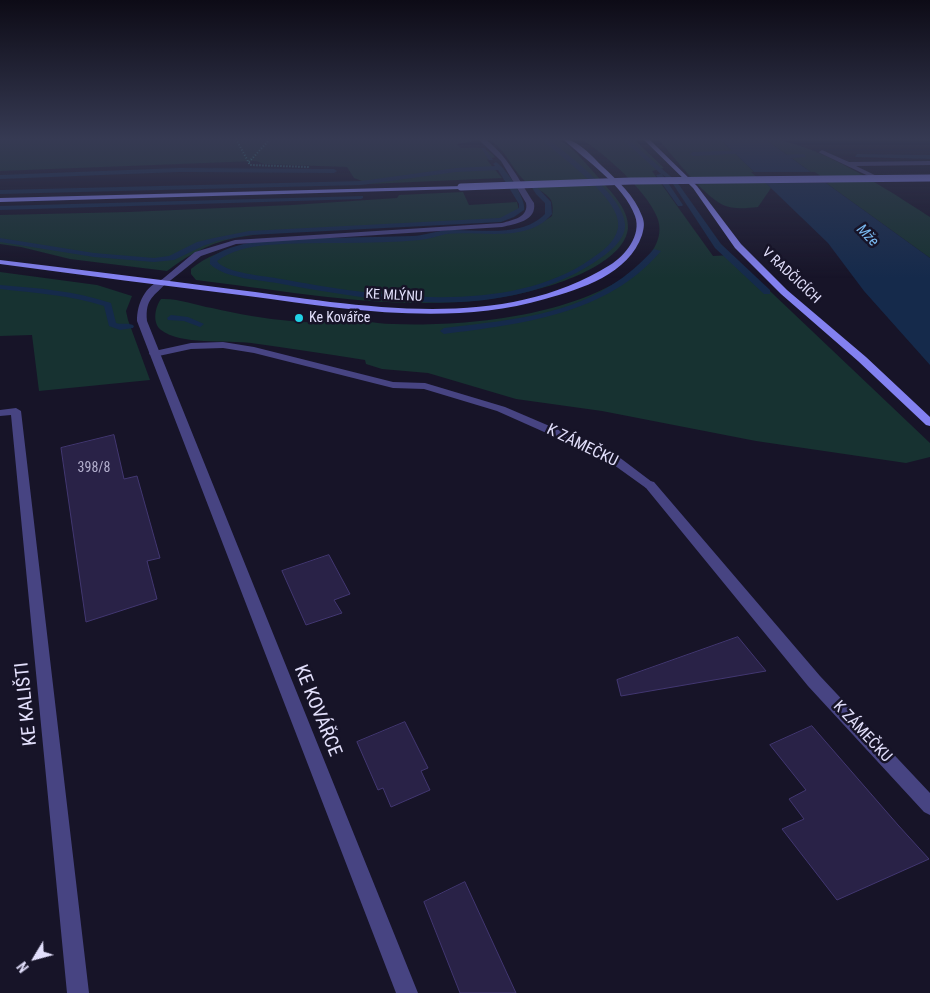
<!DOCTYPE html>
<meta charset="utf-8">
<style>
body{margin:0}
#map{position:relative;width:930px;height:993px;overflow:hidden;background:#171428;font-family:"Roboto Condensed",sans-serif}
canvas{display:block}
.north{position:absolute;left:10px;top:933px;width:50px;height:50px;-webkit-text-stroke:4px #171428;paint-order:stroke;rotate:233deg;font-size:14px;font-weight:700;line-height:20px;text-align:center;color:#e2dffb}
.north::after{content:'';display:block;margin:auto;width:18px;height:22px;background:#e2dffb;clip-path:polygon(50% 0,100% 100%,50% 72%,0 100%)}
</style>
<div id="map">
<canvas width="930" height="993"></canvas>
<div class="north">N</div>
</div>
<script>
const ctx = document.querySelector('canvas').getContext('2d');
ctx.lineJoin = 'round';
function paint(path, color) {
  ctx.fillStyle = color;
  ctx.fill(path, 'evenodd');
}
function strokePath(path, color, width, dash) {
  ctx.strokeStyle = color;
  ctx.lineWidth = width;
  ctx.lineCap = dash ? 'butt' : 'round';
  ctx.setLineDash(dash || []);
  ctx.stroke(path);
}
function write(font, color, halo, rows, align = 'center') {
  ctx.font = font + ' "Roboto Condensed",sans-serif';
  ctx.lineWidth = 5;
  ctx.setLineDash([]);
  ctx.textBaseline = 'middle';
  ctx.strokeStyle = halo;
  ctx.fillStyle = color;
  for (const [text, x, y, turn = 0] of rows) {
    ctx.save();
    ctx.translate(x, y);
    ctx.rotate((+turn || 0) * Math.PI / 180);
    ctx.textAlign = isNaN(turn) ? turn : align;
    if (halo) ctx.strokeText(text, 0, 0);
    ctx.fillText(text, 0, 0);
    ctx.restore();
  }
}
const green = new Path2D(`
 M0,139H470L469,142L457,144L461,148C476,148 485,145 495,157L487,160L502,178L370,184L354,178L347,167L264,164L256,161L0,171Z
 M488,139C504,139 521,139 537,139C543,139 551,138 556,139C570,143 588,166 598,177C609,190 629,208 628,228C625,260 568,281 542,288C435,320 305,293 196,280L191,274V269C234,232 317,243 371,241C389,240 409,241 428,238C435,237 442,233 450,233C487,232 520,238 552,216C553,210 553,205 551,200C546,192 534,188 526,182C511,169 507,150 488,139Z
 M581,139H634L664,168L652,171L713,256L732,255L930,443V457L906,463L756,441L602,411L516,399L428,373L382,369L366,364L365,360C327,354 289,348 251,343C226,340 180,345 161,330C152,323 155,307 161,299C178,298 195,305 212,308C238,314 265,319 291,321C315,324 339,320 363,321C373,322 383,324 393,324C465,327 575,316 633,271C649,258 666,239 657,217C646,190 605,154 581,139Z
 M658,139H720L771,188L758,207C747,208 734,210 723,205C703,195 674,157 658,139Z
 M765,139C812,139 890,191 930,217V258Z
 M463,192L469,205L517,202L519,210L504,218L481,221L297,230C280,234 263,233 247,236C215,240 192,252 167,271L70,259L21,247L0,244V215L128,212L292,205L397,198L399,195Z
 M0,272L97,285L132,296L126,311L128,320L150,380L39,391L32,335L0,336Z`);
const water = new Path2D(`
 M720,139H765L930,258V365L864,291L828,243Z`);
const pier = new Path2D(`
 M751,172H815L830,183H763Z`);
const stream = new Path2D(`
 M466,139H473L474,140L471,142Z
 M541,139H548C569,155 624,197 625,224C626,238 612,250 602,257C511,323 385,303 282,284C262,280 225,279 210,264V258C228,246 246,243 267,240C315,237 364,238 412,236C425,236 437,230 450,230C480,229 522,238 545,214V203L536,194L531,186L534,184L551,202L552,214C527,244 480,230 446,234C437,236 429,239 420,240C369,245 318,241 267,245C248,247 232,250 217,261C224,273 266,276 281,279C374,296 508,317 591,259C602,251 615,243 618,228C624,200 560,157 541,139Z
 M622,139H628L677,182L721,244L770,290V294H764L715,248L673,184L662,174L683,205L682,206H678L656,175L661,174Z
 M481,148H485L493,160H489Z
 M748,150L750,153L693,156L690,154L693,152Z
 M804,154L806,157L776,159L773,157L776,155Z
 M857,154L930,155V159L855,157Z
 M496,162C506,168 527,200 524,210L514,217L501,222L249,235L217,241L203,246L174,260L154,262L94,257L0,242V238L94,253L154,258L169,256L197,242L214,238L249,231L500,218L519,208V204L498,170L456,172L361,185L0,194V190L361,181L456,168L495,166L493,164Z
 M179,168L334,169L337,171L334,173L179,172L0,179V175Z
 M363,196V198L361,199L0,210V206Z
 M654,249L661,251C607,315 521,324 444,334L440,331L444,328C500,321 562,317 610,286C627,276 641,263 654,249Z
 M0,285C38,288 75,291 111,303L116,323C122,325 130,322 134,326L133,328L120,330L109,326L104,306C70,295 35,293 0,289Z
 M171,315L188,317L204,324L200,327L184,321L168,320L167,318Z`);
const building = new Path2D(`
 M114,435L124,479L137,476L160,558L147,561L157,599L86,622L61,448Z
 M329,555L350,594L334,600L342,613L306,625L282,571Z
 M738,637L766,671L621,696L617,680Z
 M405,722L428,768L421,771L430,790L391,807L383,788L378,790L357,742Z
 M812,726L898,825L929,859L837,900L782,829L804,819L789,799L806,790L770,745Z
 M465,882L516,993H460L424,902Z`);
const path = new Path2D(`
 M236,139L250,165L309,167
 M249,162L270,139`);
const lane = new Path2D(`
 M478,139H485C507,155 519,180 534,203C537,221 515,224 502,227L236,244L201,256L166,284L159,282L195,252L235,240L502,223C513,220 529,217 526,203L501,161Z
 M822,150L849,162L930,161V165L856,166L883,179V181L881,182L820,153L819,152Z
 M223,342L254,347L393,382L425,383L505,407L615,454L656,485L654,488H646L607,460L497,411L424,389L393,388L254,353L223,348L191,349L154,357L149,354L150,352L191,343Z`);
const street = new Path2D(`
 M163,279L167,282C154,297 145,298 147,321L418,993H396L137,321C137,303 145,286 163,279Z
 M16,408L21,411L89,993H67L11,415L0,416V410Z
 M650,481L654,482L820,676L930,793V815L924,812L808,686L646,488L644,485L646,482Z`);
const secondary = new Path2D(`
 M563,139C577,139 592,156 602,166C617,180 635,196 642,216C645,223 644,228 642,235C629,274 581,289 545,299C448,327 347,309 248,296C166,286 83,275 0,264V260C77,269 154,279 231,289C354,304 498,335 610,265C625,256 642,235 635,216C624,185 586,161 563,139Z
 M643,139H649L697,186L741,244L787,290L866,357L930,417V426L926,425L858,361L781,294L735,248L693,188Z
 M463,186L464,187L461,189L0,202V198Z`);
const secondaryBridge = new Path2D(`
 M461,187L631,181L930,178`);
const markers = [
 [299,318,5,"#21d2e5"]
];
const farStreetnames = [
 ["V RADČICÍCH",791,276,43],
 ["KE MLÝNU",394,296,3]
];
const farPoinames = [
 ["Ke Kovářce",309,318]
];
const numberNames = [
 ["398/8",94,468]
];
const farWaternames = [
 ["Mže",867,236,46]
];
const streetNames = [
 ["K ZÁMEČKU",582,446,26],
 ["K ZÁMEČKU",862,732,47]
];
const nearStreetnames = [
 ["KE KALIŠTI",27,704,-96],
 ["KE KOVÁŘCE",317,711,68]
];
paint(green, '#173231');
paint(water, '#152a4b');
paint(pier, '#171428');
paint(stream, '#152a4b');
paint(building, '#292247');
strokePath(building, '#423771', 1);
strokePath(path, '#3fafa8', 2, [1, 2]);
paint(lane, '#474482');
paint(street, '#474482');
paint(secondary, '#8381f0');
strokePath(secondaryBridge, '#8381f0', 7);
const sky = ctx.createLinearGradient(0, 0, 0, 278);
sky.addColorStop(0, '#0d0b16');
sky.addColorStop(0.5, '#363a53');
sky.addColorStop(1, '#363a5300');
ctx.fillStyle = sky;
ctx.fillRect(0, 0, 930, 278);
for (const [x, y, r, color] of markers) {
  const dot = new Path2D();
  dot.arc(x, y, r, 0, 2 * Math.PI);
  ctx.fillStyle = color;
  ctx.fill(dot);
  strokePath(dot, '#171428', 2);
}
write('14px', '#e2dffb', '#171428', farStreetnames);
write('14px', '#e2dffb', '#171428', farPoinames, 'left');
write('14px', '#b4b0ce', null, numberNames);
write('italic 15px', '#79b8ef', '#171428', farWaternames);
write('16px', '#e2dffb', '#171428', streetNames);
write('19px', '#e2dffb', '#171428', nearStreetnames);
</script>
